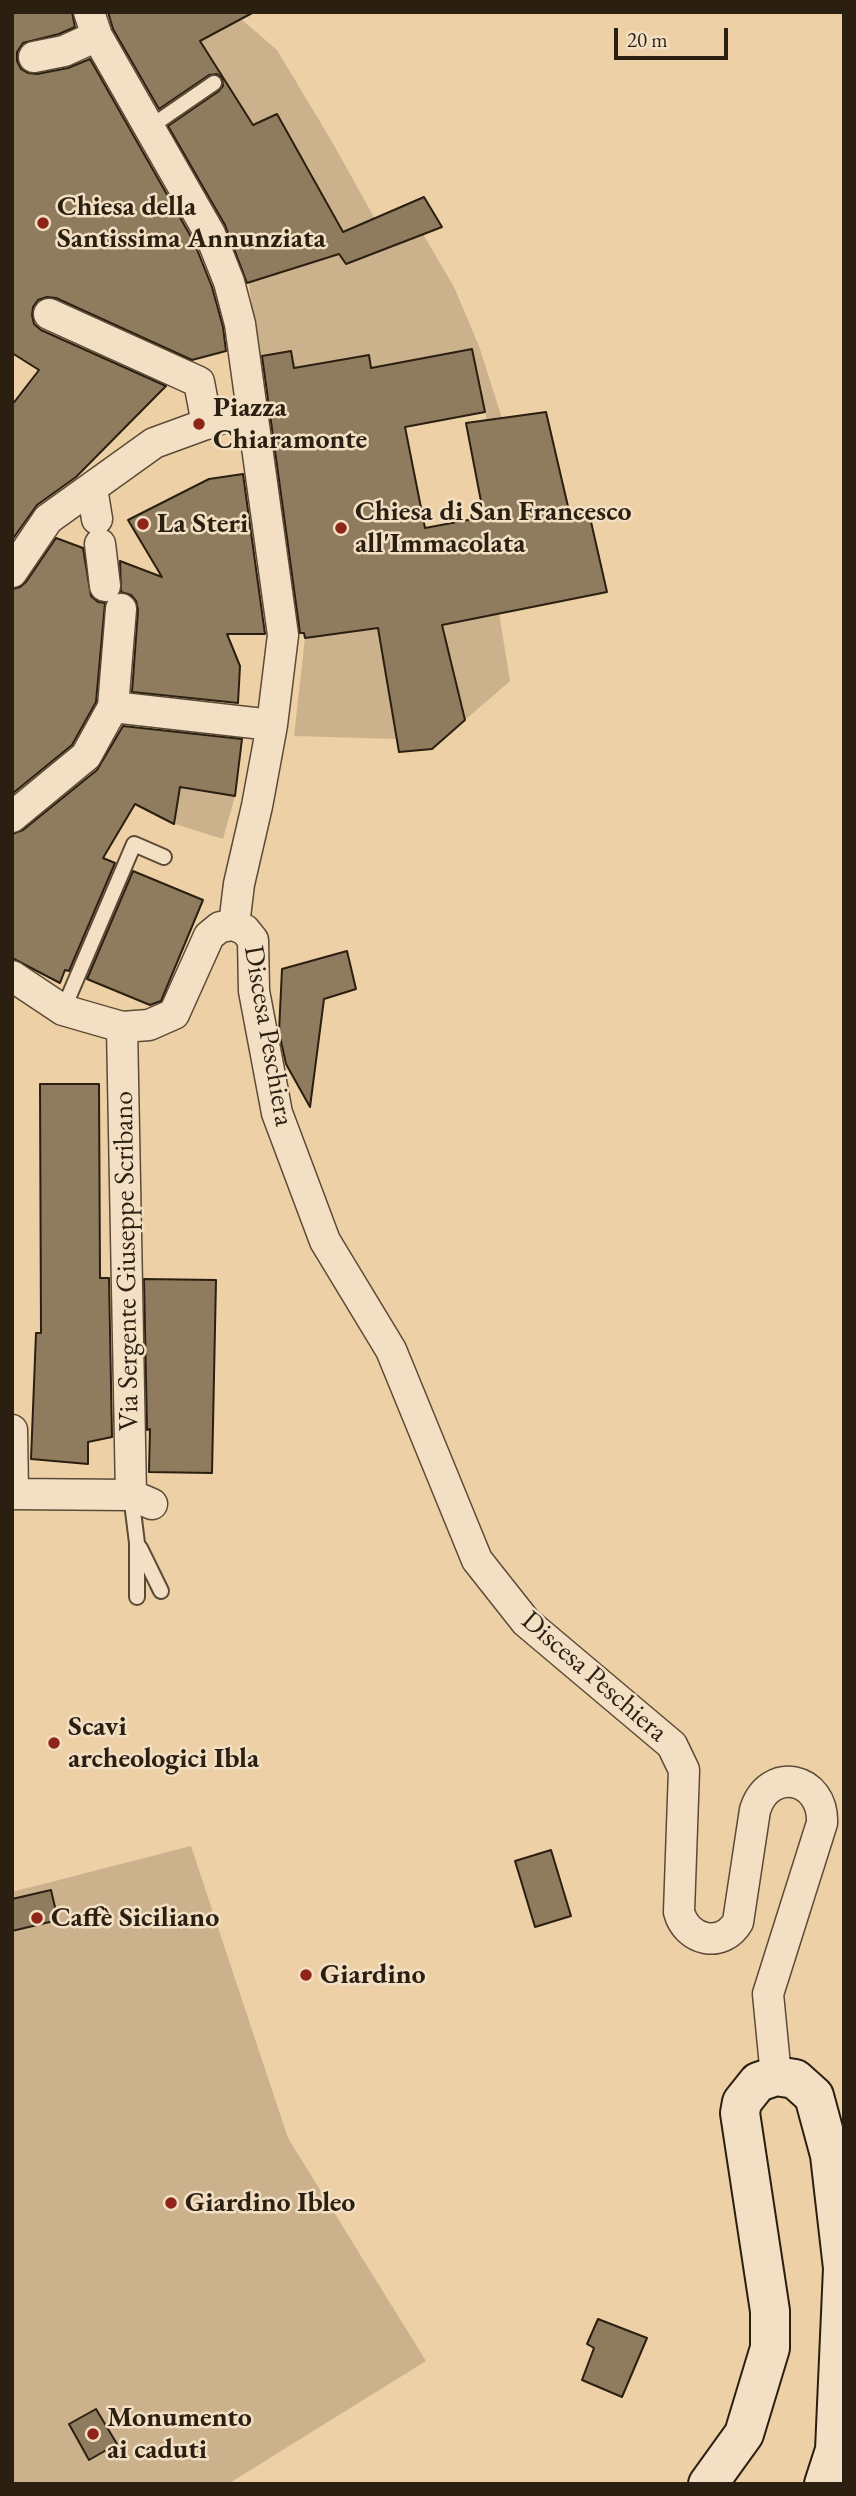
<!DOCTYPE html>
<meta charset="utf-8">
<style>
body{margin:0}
#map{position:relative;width:856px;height:2496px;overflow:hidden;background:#edd0a5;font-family:"EB Garamond",serif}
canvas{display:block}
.frame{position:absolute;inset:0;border:14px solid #2a1f11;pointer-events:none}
.scale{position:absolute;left:614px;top:28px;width:114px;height:32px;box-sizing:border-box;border:4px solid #2a1f11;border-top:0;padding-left:9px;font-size:21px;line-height:24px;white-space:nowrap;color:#2a1f11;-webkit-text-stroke:5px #f3e0c4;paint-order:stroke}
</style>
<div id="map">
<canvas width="856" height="2496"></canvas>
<div class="frame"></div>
<div class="scale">20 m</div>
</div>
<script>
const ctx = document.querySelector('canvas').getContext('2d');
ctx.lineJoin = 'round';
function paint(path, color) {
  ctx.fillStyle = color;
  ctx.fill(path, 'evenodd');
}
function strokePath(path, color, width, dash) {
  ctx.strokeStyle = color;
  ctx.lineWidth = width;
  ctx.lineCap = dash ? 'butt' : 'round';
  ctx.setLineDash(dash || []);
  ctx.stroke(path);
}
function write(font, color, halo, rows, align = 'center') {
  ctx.font = font + ' "EB Garamond",serif';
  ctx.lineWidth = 5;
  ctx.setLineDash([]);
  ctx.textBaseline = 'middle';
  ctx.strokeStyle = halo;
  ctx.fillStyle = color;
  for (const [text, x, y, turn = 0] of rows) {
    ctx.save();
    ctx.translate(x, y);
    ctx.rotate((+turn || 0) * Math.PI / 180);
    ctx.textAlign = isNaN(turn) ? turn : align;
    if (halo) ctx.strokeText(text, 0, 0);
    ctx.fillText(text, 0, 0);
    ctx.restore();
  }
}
const green = new Path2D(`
 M241,19L277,50L331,140L375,219L342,232L306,163L253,190L293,144L277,114L253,125L200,41Z
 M423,234L454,287L479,346L502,418L487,421L471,349L371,369L368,356L294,368L291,351L258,357L249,283L339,254L347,264Z
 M499,613L510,681L465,720L442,625Z
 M378,628L397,739L294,736L305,638Z
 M180,787L235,796L223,839L175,824Z
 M191,1846L288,2138L426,2361L228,2484H12V1892Z`);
const building = new Path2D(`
 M12,12H72L75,27L59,34L23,43L17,52V61L21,69L28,73L37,74L68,68L90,59L194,242L212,287L223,327L226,351L192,360L56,298L47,297L38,300L33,307L32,315L34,324L41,330L166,386L76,477L37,505L12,540V405L39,370L12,353Z
 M108,12H254L200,41L253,125L277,114L343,232L424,197L442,227L346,264L339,254L247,283L225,225L168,126L219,91L223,86L222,78L217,74L209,75L159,109L113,29Z
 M472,349L485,412L405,427L425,528L484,517L466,423L546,412L570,515L589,513L607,592L442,625L465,720L432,749L399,752L378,628L305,638L304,633H300L262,356L291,351L294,368L369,355L371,368Z
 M243,474L265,634H227L240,666L238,703L132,692L138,610L136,601L131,595L121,592L120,561L162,577L128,520L209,479Z
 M56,538L83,548L91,596L98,602L105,603L96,702L72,745L12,794V589L20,587L26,582Z
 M123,726L242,739L235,796L180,787L174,824L135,804L103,858L115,863L69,971L65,970L60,983L12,958V834L23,830L97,770Z
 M133,871L203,900L161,1001L150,1005L87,979Z
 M347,951L356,989L324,999L310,1107L286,1064L279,1032L282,969Z
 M40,1084H99L100,1278H109L112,1437L88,1442V1464L31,1459L36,1333H41Z
 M144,1279L216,1280L212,1473L149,1472L150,1429L147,1430Z
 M551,1850L571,1916L535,1927L515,1861Z
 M51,1890L58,1920L12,1931V1899Z
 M598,2319L647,2338L622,2397L582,2380L594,2348L587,2344Z
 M96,2409L117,2444L89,2460L69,2424Z`);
const lane = new Path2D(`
 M150,127L214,83
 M63,1010L134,844L164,857
 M131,1495L137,1543V1597
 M140,1548L161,1591`);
const street = new Path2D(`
 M89,12L97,36L210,234L229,282L240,324L283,635L272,725L257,806L239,884L234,925
 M34,57L64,51L97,36
 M49,314L199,382L207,424
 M92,488L97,519
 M100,544L105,586
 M12,572L48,519L154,443L250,408
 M113,707L121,609
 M12,817L86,756L113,707L272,725
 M12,976L63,1010L122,1027L149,1025L174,1014L209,936L220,927L234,925L245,930L253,940L254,991L277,1113L325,1241L391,1350L477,1560L526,1622L672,1745L684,1770L679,1912C687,1941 722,1949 738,1922L755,1810C769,1765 824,1777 822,1823L768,1994L776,2076
 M122,1027L131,1495
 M12,1430L13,1493
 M12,1494L131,1495L152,1504`);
const secondary = new Path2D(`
 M708,2484L744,2434L770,2348V2311L740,2113L742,2102L758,2082L776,2076L795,2079L814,2096L830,2155L843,2268L835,2450L824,2484`);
const markers = [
 [43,223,7,"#8f2418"],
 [199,424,7,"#8f2418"],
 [143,524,7,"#8f2418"],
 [341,528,7,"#8f2418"],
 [54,1743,7,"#8f2418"],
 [37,1918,7,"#8f2418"],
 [306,1975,7,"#8f2418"],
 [171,2203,7,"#8f2418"],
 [93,2434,7,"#8f2418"]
];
const poiNames = [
 ["Chiesa della",57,207],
 ["Santissima Annunziata",57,239],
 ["Piazza",213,408],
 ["Chiaramonte",213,440],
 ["Chiesa di San Francesco",355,512],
 ["all'Immacolata",355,544],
 ["La Steri",157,524],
 ["Scavi",68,1727],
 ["archeologici Ibla",68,1759],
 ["Caffè Siciliano",51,1918],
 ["Giardino",320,1975],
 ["Giardino Ibleo",185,2203],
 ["Monumento",107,2418],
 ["ai caduti",107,2450]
];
const streetNames = [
 ["Discesa Peschiera",268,1036,80],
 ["Via Sergente Giuseppe Scribano",127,1261,-91],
 ["Discesa Peschiera",594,1677,41]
];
paint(green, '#ccb28c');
paint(building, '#8f7b5e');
strokePath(building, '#2a1f11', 2);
strokePath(lane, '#5b4b36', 18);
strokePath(street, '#5b4b36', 33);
strokePath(secondary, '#2a1f11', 42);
strokePath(lane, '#f3e0c4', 14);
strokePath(street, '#f3e0c4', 30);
strokePath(secondary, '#f3e0c4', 38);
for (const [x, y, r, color] of markers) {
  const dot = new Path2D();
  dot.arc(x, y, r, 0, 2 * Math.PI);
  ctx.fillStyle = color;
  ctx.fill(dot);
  strokePath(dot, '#f3e0c4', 2.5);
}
write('bold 28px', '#2a1f11', '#f3e0c4', poiNames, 'left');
write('28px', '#2a1f11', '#f3e0c4', streetNames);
</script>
